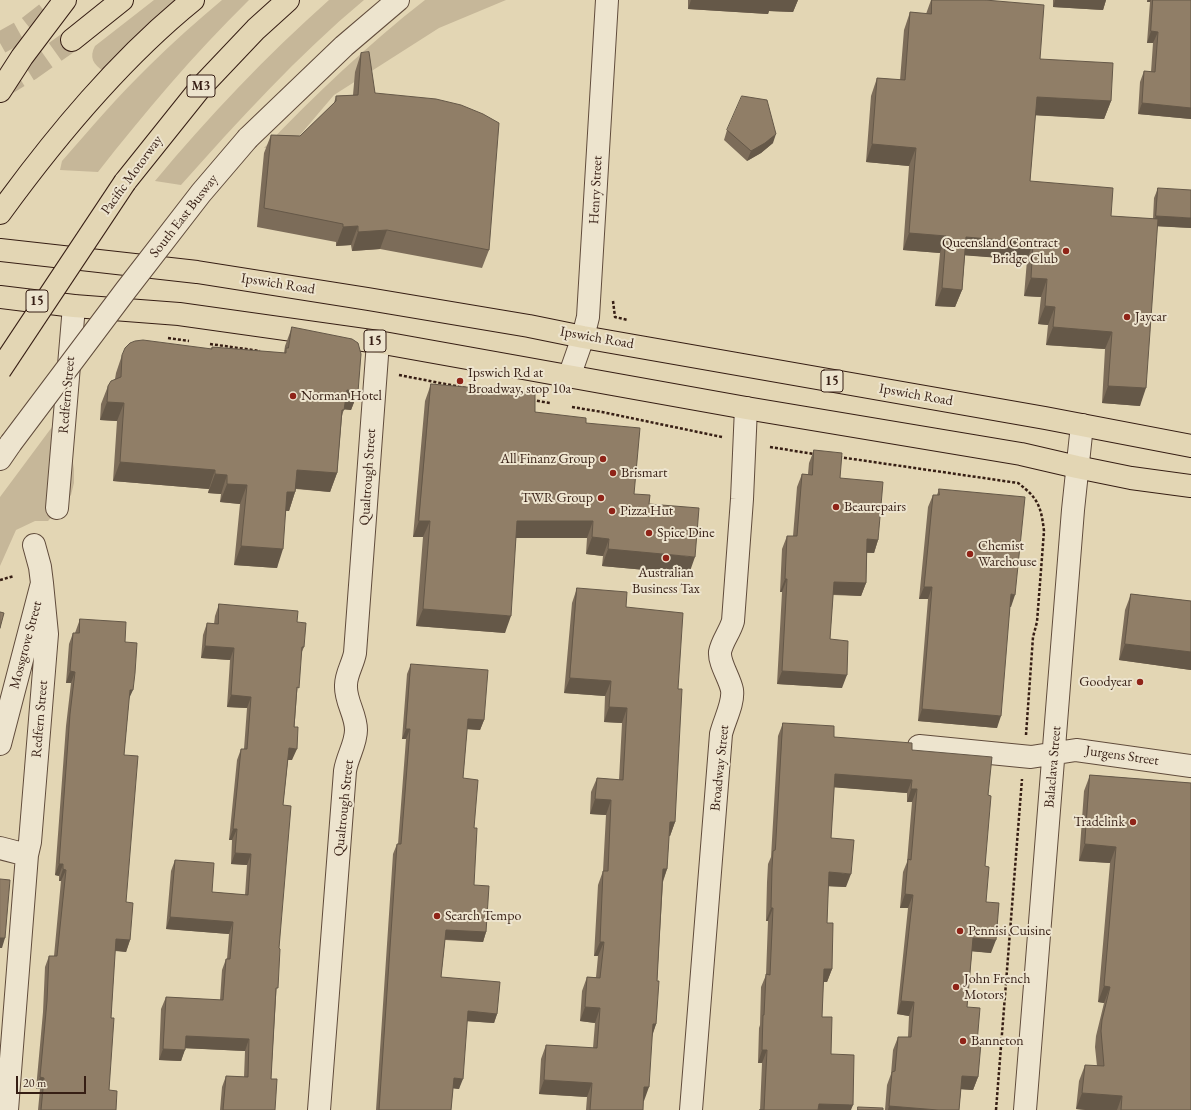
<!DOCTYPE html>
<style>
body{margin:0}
#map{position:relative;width:1191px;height:1110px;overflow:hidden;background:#e3d6b4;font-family:"EB Garamond",serif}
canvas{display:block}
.scale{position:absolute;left:16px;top:1076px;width:70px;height:18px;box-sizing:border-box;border:2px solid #361e14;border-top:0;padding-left:5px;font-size:12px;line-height:14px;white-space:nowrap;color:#361e14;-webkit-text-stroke:3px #ede4ce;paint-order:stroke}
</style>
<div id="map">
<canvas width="1191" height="1110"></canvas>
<div class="scale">20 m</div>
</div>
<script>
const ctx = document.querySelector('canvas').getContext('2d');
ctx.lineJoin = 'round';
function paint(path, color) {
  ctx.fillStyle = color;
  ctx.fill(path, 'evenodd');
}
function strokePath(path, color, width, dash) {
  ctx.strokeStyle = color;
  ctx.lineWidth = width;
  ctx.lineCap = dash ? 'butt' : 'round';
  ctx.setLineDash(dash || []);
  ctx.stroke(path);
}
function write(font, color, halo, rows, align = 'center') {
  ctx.font = font + ' "EB Garamond",serif';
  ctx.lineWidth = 4;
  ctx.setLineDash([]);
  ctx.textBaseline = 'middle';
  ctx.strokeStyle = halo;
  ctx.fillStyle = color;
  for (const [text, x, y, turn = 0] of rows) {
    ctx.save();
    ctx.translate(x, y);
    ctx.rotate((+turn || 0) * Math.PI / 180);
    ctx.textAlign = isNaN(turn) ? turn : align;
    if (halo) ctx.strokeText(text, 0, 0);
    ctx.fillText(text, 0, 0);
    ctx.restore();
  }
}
const green = new Path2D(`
 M154,0H180L104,71C93,65 89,57 95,46Z
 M222,0H249C194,54 145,112 98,172L60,170L62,161C90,129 118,96 149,66C172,43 197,21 222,0Z
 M329,0H364C297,56 239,120 181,185L155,181C209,116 266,56 329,0Z
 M425,0H506L439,28L334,95L289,148H264C315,95 367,45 425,0Z
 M52,427L68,436L74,469V483L71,495L48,521H35L16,530L0,566V497Z`);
const highwayTunnel = new Path2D(`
 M0,43L27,28L60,2
 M0,88L31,69L72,40`);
const path = new Path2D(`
 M613,301L615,317L628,320
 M168,338L189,341
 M210,344L260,351
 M399,375L466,388
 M532,400L550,403
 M572,407L602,412L722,437
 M770,447L814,454
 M839,457L1018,483C1038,498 1041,506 1044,531L1037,622L1033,637L1026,735
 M0,580L14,576
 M996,1110L1022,779`);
const minor = new Path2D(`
 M248,138L344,46L398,0
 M569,377L583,337L588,317L607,0
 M0,459L11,443
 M57,508L74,306
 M0,744L42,583L40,567L34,545
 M919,746L1031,757L1076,750L1191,766
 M0,848L27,855
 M7,1110L27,855L30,842L47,634L42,583
 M319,1110L345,771C347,757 356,744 356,730C356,714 345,701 346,685C346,674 353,664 355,653L378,342
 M691,1110L721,734C724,721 734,703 732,690C730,679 719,663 720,652C722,641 730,632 733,621L742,499L746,408
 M1025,1110L1073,510L1082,425`);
const highway = new Path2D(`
 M72,40L122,0
 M0,91L22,57L65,0
 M125,182L201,87L256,29L288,0
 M0,213C56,136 119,60 193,0
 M0,250L197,272L368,299L529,326L583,337L1045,418L1191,446
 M0,297L74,306L179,314L378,342L746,408L1021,454L1077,467L1131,478L1191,486`);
const minorBridge = new Path2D(`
 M11,443L126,290L201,193L248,138`);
const highwayBridge = new Path2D(`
 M0,370L125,182`);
const wall = new Path2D(`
 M688,0H798L793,12L769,11L768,14L688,9Z
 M931,0H985L1040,59L1111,101L1104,119L1035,115L1030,181L1111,216L1153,219L1154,198L1158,188L1191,228L1157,226L1140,406L1102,403L1105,349L1046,345L1048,325L1038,324L1041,297L1024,296L1027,260L965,255L962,290L955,307L935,306L940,253L903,250L909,166L866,162L871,96L877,78L900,80L904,30L910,12L926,14Z
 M1053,0H1106L1103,10L1053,7Z
 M1147,0H1191V119L1138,114L1140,82L1144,71L1151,72L1153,43H1147L1150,2H1147Z
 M361,53L375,93L489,250L482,268L380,249L352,251L351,245L336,246V242L257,227L264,153L271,135L300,136L334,103L336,96L353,95L355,72Z
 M727,130L773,143L761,153L747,161L724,140Z
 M292,327L358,392L351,410L344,409L342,416L337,473L330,492L296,489L289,511H286L277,568L234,565L240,504L220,502L221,494L208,493L209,489L113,481L117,421L100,420L101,404L108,386L115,379L116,373L122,355L211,349L212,347L284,353L285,346Z
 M431,384L535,412L586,423L634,494L649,504L689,574L602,566L603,556L586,554L587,538H516L505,633L416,626L423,537H413L425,401Z
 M814,450L840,478L878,540L874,553H867L866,583L861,596L833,595L830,639L842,688L777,684L782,592H780L782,549L787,536H793L797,487L802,474H808L809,463Z
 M939,489L1011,607H1010L997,728L918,721L928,599H919L928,507L933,495H937Z
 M577,588L626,607L678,689L675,822L670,836H669L667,869L663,882L657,981L656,1024L652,1037L643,1101V1110H586L587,1097L539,1094L541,1059L546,1045L593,1048L595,1023L580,1021L582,991L587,977H596L598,956H594L598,885L603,871L606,815L590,814L591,792L597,778L619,780L622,723L604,722L605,696L564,693L572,603Z
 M1131,594L1191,601V670L1119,660L1125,610Z
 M219,604L297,622L304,647L301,654L297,693L292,760H288L283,805L279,948L271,1079L275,1110H220L222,1087L226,1076L244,1077L245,1051L185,1048L181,1061L159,1060L161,1009L166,997L220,1000L222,970L226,959H227L229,934L166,929L171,871L175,860L212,892L245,895L247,865L231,864L232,840H229L237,760L241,749H244L247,708L227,707L230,660L201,658L203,635L207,623L214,624L215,616Z
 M80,619L125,642L129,699L124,755L126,902L130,940L126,952L115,951L111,1018L109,1090L116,1110H38L40,1089H36L43,1012L45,967L49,956H54L61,881H59V876L55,875L66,726L71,683H66L69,644L73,633H75Z
 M411,664L484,720L480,730L467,729L463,778L474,828V885L486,932L483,942L445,940L441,977L497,1014L494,1023L467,1021L459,1089L453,1088L451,1110H376L393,854L397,844H398L406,739H402L407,674Z
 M783,723L834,737L912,750L988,795L985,866L986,902L991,953L972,951L967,1007L977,1043L978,1077L973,1090L961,1089L959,1110H885L887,1085L891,1074L893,1050L898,1037H908L909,1016L897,1014L908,908H900L903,872L907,862L912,802H907V793L834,787L831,838L846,887L828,886L827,923L832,969L827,982H823L822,1017L831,1054L851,1110H760L762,1063H758L759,1028L760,1025L761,987L766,975L768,921H766L767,882L768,864L771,857L778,736Z
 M1090,775L1191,783V1110H1086L1076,1109L1079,1081L1085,1065L1097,1066L1095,1047L1096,1036L1104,1003L1098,1002L1110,863L1079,861L1084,791Z`);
const shadedWall = new Path2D(`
 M691,0H798L793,12L769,11L768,14L688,9Z
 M1055,0H1106L1103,10L1053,7Z
 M1148,0H1151L1150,2H1147Z
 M1151,31L1158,32L1153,43H1147Z
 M1037,97L1111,101L1104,119L1030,115Z
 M1142,103L1191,108V119L1138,114Z
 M776,134L773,143L761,153L747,161L751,151Z
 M872,144L916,148L909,166L866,162Z
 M1156,216L1191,218V228L1152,226Z
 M358,226L351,245L336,246L343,227Z
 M387,230L380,249L352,251L358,232Z
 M909,233L946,236L940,253L903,250Z
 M966,237L1033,243L1027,260L960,255Z
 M1031,278L1047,279L1041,297L1024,296Z
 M942,288L962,290L955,307L935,306Z
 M1045,306L1055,307L1048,325L1038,324Z
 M1053,327L1112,332L1105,349L1046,345Z
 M1108,386L1146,388L1140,406L1102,403Z
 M347,390L358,392L351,410L340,409Z
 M107,402L124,403L117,421L100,420Z
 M120,462L215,470L209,489L113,481Z
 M297,470L337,473L330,492L291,488Z
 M215,474L227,475L221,494L208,493Z
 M227,484L247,485L240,504L220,502Z
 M287,492H295L289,511L281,510Z
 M419,521H430L423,537H413Z
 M517,521H593L587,538H511Z
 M592,537L609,539L603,556L586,554Z
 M867,539L878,540L874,553L863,552Z
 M241,546L283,549L277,568L234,565Z
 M608,549L695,557L689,574L602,566Z
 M785,579H787L782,592H780Z
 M834,582L866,583L861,596L829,594Z
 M924,587H932L928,599H919Z
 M1011,594L1015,595L1011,607L1007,606Z
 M423,609L511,616L505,633L416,626Z
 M1125,644L1191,652V670L1119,660Z
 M205,646L234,648L230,660L201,658Z
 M70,671L75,672L71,683H66Z
 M782,671L847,675L842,688L777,684Z
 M570,678L611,681L605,696L564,693Z
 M130,690H133L128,701Z
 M231,695L251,697L247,708L227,707Z
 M609,707L627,708L622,723L604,722Z
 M922,709L1001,716L997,728L918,721Z
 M468,719L484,720L480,730L465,729Z
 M406,729H410L406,739H402Z
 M289,748L297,749L292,760H285Z
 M835,774L912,780L907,793L830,787Z
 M911,789H917L912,802H907Z
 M595,799L611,800L606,815L590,814Z
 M670,822H675L670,836H665Z
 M233,829H237L232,840H229Z
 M1085,844L1116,847L1110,863L1079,861Z
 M235,853L251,854L247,865L231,864Z
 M59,864H63L59,876L55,875Z
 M63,869L66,870L61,881H59Z
 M663,869H667L662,883Z
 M829,872L851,874L846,887L824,886Z
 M905,894L913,895L908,908H900Z
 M771,908H773L768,921H766Z
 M170,917L233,922L229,934L166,929Z
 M446,930L486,932L483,942L442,939Z
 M0,938H5L2,948H0Z
 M973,938L996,940L991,953L968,951Z
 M116,939L130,940L126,952L112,950Z
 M600,942H604L598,956H594Z
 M824,969H832L827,982H819Z
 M1104,986L1110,987L1104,1003L1098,1002Z
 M901,1001L914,1002L909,1016L897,1014Z
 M585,1007L600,1008L595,1023L580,1021Z
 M468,1011L497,1014L494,1023L464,1021Z
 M653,1024H656L651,1038Z
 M186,1036L249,1039L245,1051L181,1048Z
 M163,1049L185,1050L181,1061L159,1060Z
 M762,1050H767L762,1063H758Z
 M962,1076L978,1077L973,1090L957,1089Z
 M40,1077L44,1078L40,1089H36Z
 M454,1078L463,1079L459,1089L450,1088Z
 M544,1080L592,1083L587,1097L539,1094Z
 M644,1087H649L644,1101H639Z
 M1082,1093L1122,1096L1117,1110H1086L1076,1109Z
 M819,1104L853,1105L851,1110H816Z
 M889,1106L938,1110H888Z`);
const building = new Path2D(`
 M932,0H985L1044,5L1040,59L1113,63L1111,101L1037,97L1030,181L1113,188L1111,216L1158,219L1146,388L1108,386L1112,332L1053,327L1055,307L1045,306L1047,279L1031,278L1033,243L966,237L962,290L942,288L946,236L909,233L916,148L872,144L877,78L905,80L910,12L931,14Z
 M1153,0H1191V108L1142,103L1144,71L1155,72L1158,32L1151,31Z
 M369,52L375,93L436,99L461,105L483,114L499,123L489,250L387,230L358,232V226L343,227V224L264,208L271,135L300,136L336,101V96L358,95L361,53Z
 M742,96L767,100L776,134L765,143L751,151L727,130Z
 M1158,188L1191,190V218L1156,216Z
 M292,327L352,339L358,343L361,354L358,392L347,390L344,410H342L337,473L297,470L295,492H287L283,549L241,546L247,485L227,484V475L215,474V470L120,462L124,403L107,402L108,386L111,381L121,377L122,355L125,348L130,343L135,341L143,340L212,349V347L286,353V348H288Z
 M431,384L535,393V412L586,418V423L640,428L634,494L650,495L649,504L699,508L695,557L608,549L609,539L592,537L593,521H517L511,616L423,609L430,521H419Z
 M814,450L842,453L840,478L883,482L878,540L867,539L866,583L834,582L830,639L848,641L847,675L782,671L787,579H785L787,536H797L802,474L812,475Z
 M939,489L1025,497L1015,595L1011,594L1001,716L922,709L932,587H924L933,495H939Z
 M577,588L627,592L626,607L683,613L678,689H682L675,822H670L667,869H663L657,981H659L656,1024H653L649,1087H644L643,1110H590L592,1083L544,1080L546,1045L597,1048L600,1008L585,1007L587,977L600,978L604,942H600L603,871H608L611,800L595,799L597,778L623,780L627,708L609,707L611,681L570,678Z
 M1131,594L1191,601V652L1125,644Z
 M219,604L298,611L297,622L306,623L304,647H302L299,688L297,687L294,727H298L297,749L289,748L283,805L291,806L279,948L280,949L278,988H276L271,1079H277L275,1110H223L226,1076L248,1077L249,1039L186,1036L185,1050L163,1049L166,997L223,1000L226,959H230L233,922L170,917L175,860L214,863L212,892L248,895L251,854L235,853L237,829H233L241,749H247L251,697L231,695L234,648L205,646L207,623L218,624Z
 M0,612L4,613L0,628Z
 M80,619L126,622L125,642L137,643L135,673L133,690H130L124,755L138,756L126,902L133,903L130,940L116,939L111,1018H114L109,1090L117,1091L116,1110H41L44,1078L40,1077L47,1001L49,956H57L66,870L63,869V864H59L70,714L75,672L70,671L73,633H79Z
 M411,664L488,670L484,720L468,719L463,778L478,780L474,828H477L474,885L489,886L486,932L446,930L441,977L500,982L497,1014L468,1011L463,1079L454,1078L451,1110H379L397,844H401L410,729H406Z
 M783,723L834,726V737L912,743V750L992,757L988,795L991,796L985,866L989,867L986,902L999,903L996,940L973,938L967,1007L980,1008L977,1043H981L978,1077L962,1076L959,1110H938L889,1106L892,1072L895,1071L898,1037H911L914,1002L901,1001L913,895L905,894L908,859L911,860L917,789H911L912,780L835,774L831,838L854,840L851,874L829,872L827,923H833L832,969H824L822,1017H832L831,1054L854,1055L853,1105L819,1104L818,1110H759H764L767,1050H762L763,1015H764L766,974L770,975L773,908H771L772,868L773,851L775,850Z
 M1090,775L1191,783V1110H1121L1122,1096L1082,1093L1085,1065L1104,1066L1101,1031L1102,1020L1110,987L1104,986L1116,847L1085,844Z
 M0,879L10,880L5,938H0Z
 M858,1107L883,1108V1110H858Z`);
const markers = [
 [1066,251,4,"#8f2418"],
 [1127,317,4,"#8f2418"],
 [460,381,4,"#8f2418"],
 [293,396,4,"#8f2418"],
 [603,459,4,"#8f2418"],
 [613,473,4,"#8f2418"],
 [601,498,4,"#8f2418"],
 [836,507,4,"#8f2418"],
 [612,511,4,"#8f2418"],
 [649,533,4,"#8f2418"],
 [970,554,4,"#8f2418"],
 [666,558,4,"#8f2418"],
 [1140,682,4,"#8f2418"],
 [1133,822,4,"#8f2418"],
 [437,916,4,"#8f2418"],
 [960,931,4,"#8f2418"],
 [956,987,4,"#8f2418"],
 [963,1041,4,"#8f2418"]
];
const shields = [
 [201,86,28],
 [37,301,22],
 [375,341,22],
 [832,381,22]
];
const shieldNames = [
 ["M3",201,86],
 ["15",37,301],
 ["15",375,341],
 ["15",832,381]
];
const streetNames = [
 ["Pacific Motorway",132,175,-54],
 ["Henry Street",596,190,-87],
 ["South East Busway",184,216,-52],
 ["Ipswich Road",278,284,9],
 ["Ipswich Road",597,338,10],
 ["Redfern Street",67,395,-85],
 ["Ipswich Road",916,395,10],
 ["Qualtrough Street",368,477,-86],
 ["Mossgrove Street",26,645,-75],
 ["Redfern Street",40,719,-85],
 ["Jurgens Street",1122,756,8],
 ["Balaclava Street",1053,767,-85],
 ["Broadway Street",720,768,-84],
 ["Qualtrough Street",344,808,-84]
];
const poiNames = [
 ["Queensland Contract",1058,243,"right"],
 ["Bridge Club",1058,259,"right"],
 ["Jaycar",1135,317],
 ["Ipswich Rd at",468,373],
 ["Broadway, stop 10a",468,389],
 ["Norman Hotel",301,396],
 ["All Finanz Group",595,459,"right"],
 ["Brismart",621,473],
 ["TWR Group",593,498,"right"],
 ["Beaurepairs",844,507],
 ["Pizza Hut",620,511],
 ["Spice Dine",657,533],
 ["Chemist",978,546],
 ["Warehouse",978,562],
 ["Australian",666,573,"center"],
 ["Business Tax",666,589,"center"],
 ["Goodyear",1132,682,"right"],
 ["Tradelink",1125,822,"right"],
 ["Search Tempo",445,916],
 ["Pennisi Cuisine",968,931],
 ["John French",964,979],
 ["Motors",964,995],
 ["Banneton",971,1041]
];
paint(green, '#c6b799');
strokePath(highwayTunnel, '#c0b194', 22, [22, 11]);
strokePath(minor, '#614c3c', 24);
strokePath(highway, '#361e14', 24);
strokePath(path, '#361e14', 2.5, [3, 2]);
strokePath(minor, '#ede4ce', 22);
strokePath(highway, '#e3d6b4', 22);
strokePath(minorBridge, '#614c3c', 24, []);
strokePath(highwayBridge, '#361e14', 24, []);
strokePath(minorBridge, '#ede4ce', 22);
strokePath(highwayBridge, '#e3d6b4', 22);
paint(wall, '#7c6c59');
paint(shadedWall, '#655848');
paint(building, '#907e67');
strokePath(building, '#655848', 1);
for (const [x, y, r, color] of markers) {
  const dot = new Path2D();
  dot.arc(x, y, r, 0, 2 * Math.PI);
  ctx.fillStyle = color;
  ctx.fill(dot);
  strokePath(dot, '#ede4ce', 1.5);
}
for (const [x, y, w] of shields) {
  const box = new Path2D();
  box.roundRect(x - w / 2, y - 11, w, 22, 3);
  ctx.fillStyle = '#ede4ce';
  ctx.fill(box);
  strokePath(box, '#361e14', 1);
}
write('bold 13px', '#361e14', null, shieldNames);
write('14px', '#361e14', '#ede4ce', streetNames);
write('14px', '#361e14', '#ede4ce', poiNames, 'left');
</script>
